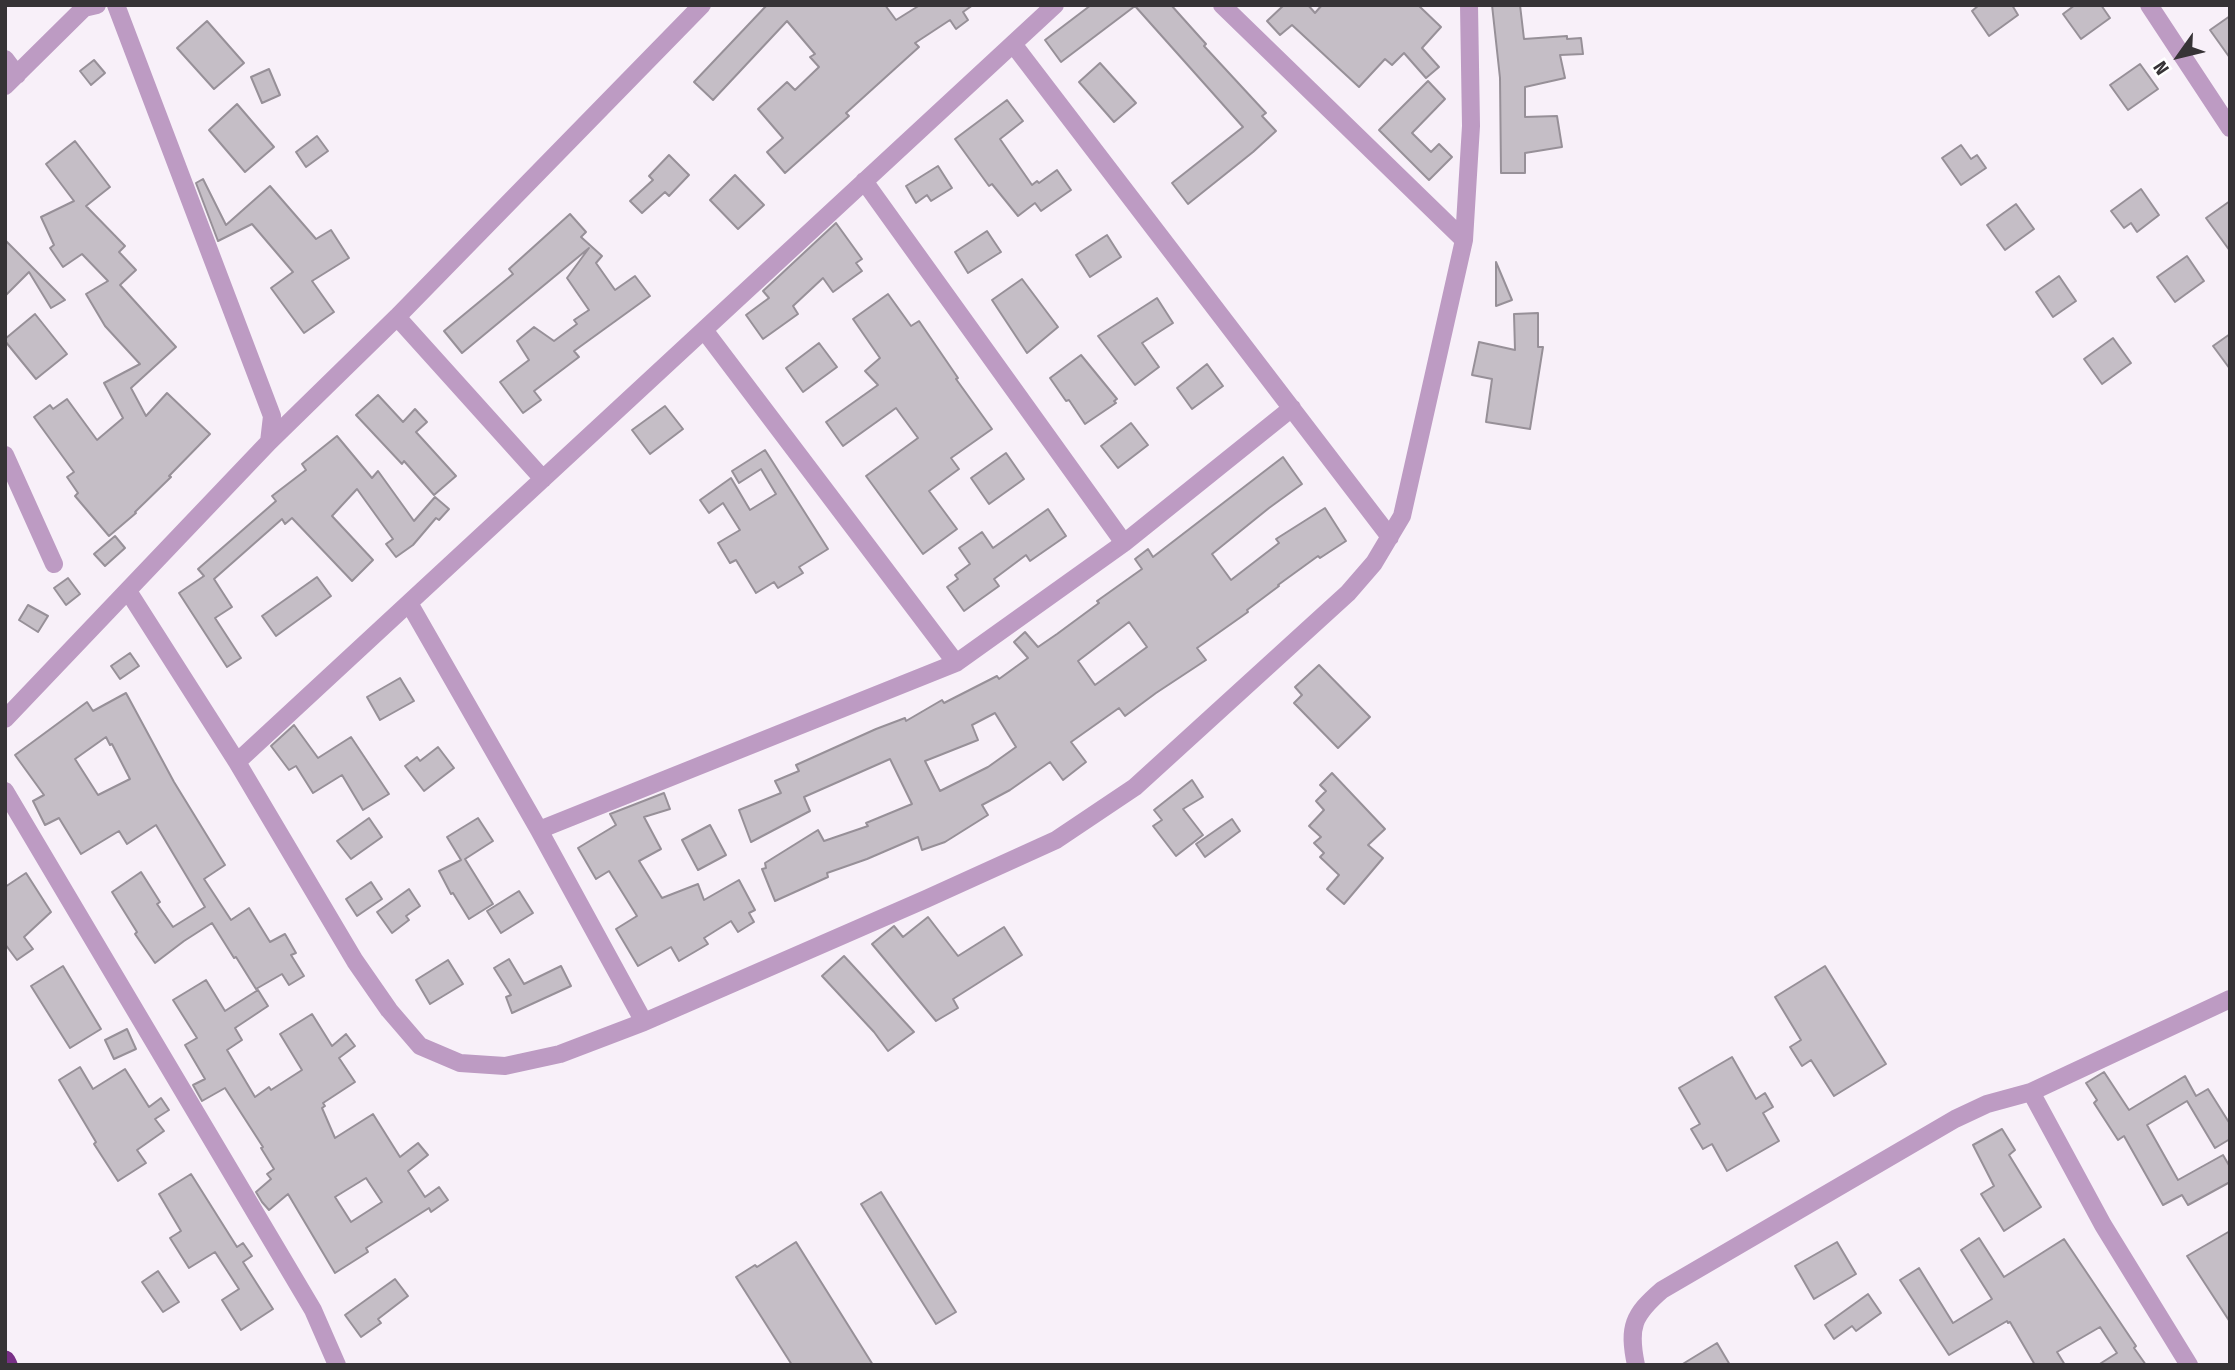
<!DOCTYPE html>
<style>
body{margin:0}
#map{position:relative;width:2235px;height:1370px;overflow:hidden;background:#f8f0f9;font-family:"Fira Sans Condensed",sans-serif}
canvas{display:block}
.frame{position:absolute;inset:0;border:7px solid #363336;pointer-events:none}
.north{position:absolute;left:2144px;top:21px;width:70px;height:70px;-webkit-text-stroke:5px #fff;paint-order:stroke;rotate:236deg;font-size:19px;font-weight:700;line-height:28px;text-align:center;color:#363336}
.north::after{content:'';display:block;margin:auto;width:24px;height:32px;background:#363336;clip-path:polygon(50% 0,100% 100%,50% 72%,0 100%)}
</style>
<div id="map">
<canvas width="2235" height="1370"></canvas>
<div class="frame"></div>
<div class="north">N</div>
</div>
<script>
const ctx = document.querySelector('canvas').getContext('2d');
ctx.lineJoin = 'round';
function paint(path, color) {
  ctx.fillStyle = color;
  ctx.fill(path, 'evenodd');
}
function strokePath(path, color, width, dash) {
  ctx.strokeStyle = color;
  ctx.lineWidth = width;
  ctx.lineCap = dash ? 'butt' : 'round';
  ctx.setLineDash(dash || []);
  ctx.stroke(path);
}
const building = new Path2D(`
 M767,5H885L896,20L920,5H973L963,12L968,20L956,29L950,20L915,43L919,47L846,113L849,116L785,173L767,152L783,138L758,109L787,82L795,90L819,67L810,57L815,54L787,21L713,100L694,82Z
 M1091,5H1171L1206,44L1204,46L1266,113L1262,116L1276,131L1253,152L1188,204L1172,183L1243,127L1135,6L1061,62L1045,40Z
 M1284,5H1308L1315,13L1322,5H1418L1441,27L1422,48L1439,67L1426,78L1404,53L1392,65L1385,59L1359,87L1292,25L1280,35L1267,21Z
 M1492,5H1520L1524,39L1567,36V39L1581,38L1583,54L1560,55L1565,78L1525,87V117L1557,116L1562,147L1525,153V173H1501L1500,78Z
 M1979,5H2012L2018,15L1989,36L1972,11Z
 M2075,5H2101L2110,18L2081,39L2063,14Z
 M2230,16V58L2210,30Z
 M207,21L244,63L214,89L177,48Z
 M94,60L105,73L91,85L80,71Z
 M1100,63L1136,103L1114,122L1079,82Z
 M2140,64L2158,89L2128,110L2110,85Z
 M269,69L280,95L262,103L251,77Z
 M1428,81L1445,99L1412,133L1431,152L1439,144L1452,157L1429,180L1379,130Z
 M1007,100L1023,121L1000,139L1032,185L1037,181L1039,183L1057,170L1071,190L1041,211L1035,203L1018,216L992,184L989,186L955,139Z
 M237,104L274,147L245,172L209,130Z
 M317,136L328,151L306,167L296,152Z
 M75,141L110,187L86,206L125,246L119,252L136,270L120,285L176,347L131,388L146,416L167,393L210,434L169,476L171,477L135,512L136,513L109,536L75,496L78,493L67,477L74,472L34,417L50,405L53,409L67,399L97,440L123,418L104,383L140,364L105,326L86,294L108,281L82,254L63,267L50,248L54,245L41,217L74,201L46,164Z
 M1961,145L1971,159L1977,155L1986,168L1961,185L1942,158Z
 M669,155L689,175L669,196L665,192L642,213L630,201L653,180L649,176Z
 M938,166L952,188L931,201L927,195L916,203L906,186Z
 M735,175L764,205L738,229L710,200Z
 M203,179L226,225L270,186L316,239L331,230L349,258L312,281L334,312L304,333L271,288L293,272L252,224L218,241L196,183Z
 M2141,189L2159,215L2137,232L2131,223L2124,228L2111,211Z
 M2230,201V251L2206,218Z
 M2016,204L2034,229L2005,250L1987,225Z
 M570,214L586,232L581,237L602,256L596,263L615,290L635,276L650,296L574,351L579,357L534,391L541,400L523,413L500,382L529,360L517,341L534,327L554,341L577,324L574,320L589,310L567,278L589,248L462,353L444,331L513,274L509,269Z
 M836,223L862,259L856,263L862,271L833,292L823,278L793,306L798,314L763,339L746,315L769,298L763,291Z
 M987,231L1001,252L968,273L955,252Z
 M1107,235L1121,257L1090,277L1076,255Z
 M5,240L65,300L51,308L29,272L5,296Z
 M2187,256L2204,281L2175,302L2157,277Z
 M1496,262L1512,300L1496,306Z
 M2059,276L2076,301L2053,317L2036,292Z
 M1022,279L1058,327L1027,353L992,300Z
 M888,294L911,326L919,321L958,378L956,379L992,429L951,458L959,469L929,491L957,529L923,554L866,476L918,438L896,408L843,446L826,422L878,385L865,371L880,358L853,319Z
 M1157,298L1173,323L1142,343L1159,367L1135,385L1098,336Z
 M1538,313V347H1543L1530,429L1486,422L1492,379L1472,375L1479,342L1515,350L1514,314Z
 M35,314L67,354L36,379L5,341V339Z
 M2230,334V369L2213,346Z
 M2113,338L2131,363L2102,384L2084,359Z
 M819,343L837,367L803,392L786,368Z
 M1081,355L1117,399L1114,401L1116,403L1085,424L1069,400L1066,401L1050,378Z
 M1207,364L1223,386L1192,409L1177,388Z
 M378,395L403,422L415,409L427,422L416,432L456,476L434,495L404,461L402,464L356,415Z
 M665,406L683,429L650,454L632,430Z
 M1131,423L1148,445L1118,468L1101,446Z
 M337,436L372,478L378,471L414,521L435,497L449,509L439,520L436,518L413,545L396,557L386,544L393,539L357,489L332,516L373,560L352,581L292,518L285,524L282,519L214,579L232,607L215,618L241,658L227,667L179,593L204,576L198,569L276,501L272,496L306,470L302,464Z
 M765,450L828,549L799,567L803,573L778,588L774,582L756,593L736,560L730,563L718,543L740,530L723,503L709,513L700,500L731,478L750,510L776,494L761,469L739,483L732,471Z
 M1006,453L1024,479L989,504L971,478Z
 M1283,457L1302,484L1269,508L1212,554L1231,580L1279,543L1276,539L1325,508L1346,541L1320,558L1318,556L1278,585L1279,586L1247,610L1248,612L1197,648L1206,660L1156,693L1125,716L1119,708L1071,742L1086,762L1063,780L1050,762L1010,790L982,805L988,815L945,842L922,850L918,837L867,859L827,873L828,877L775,901L762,869L766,868L765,863L818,830L824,841L868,826L866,823L912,804L890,759L804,797L810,811L751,842L739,810L781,793L775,781L799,771L796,765L876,729L905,718L906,721L942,700L944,703L997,676L999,679L1028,658L1014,642L1025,632L1038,647L1057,634L1099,603L1097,601L1142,569L1135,559L1148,549L1153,557ZM1129,622L1147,647L1095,685L1078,661ZM995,713L1016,747L988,767L940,791L925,761L978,740L972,725Z
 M1048,509L1066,536L1030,561L1026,555L994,579L999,586L964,611L947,587L958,579L955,575L970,564L959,548L982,532L993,548Z
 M115,536L125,548L105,566L94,554Z
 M317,577L331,596L276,636L262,616Z
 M68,578L80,594L66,605L54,588Z
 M28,605L48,616L38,632L19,620Z
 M130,653L139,666L120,679L111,666Z
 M1319,665L1370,717L1338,748L1294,703L1302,695L1295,687Z
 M400,678L414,701L380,720L367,697Z
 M126,693L174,782L225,865L204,879L231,920L249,908L270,942L285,934L296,953L291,955L304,976L289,985L282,974L256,989L236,957L234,958L212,923L184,941L155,963L135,934L137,932L112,892L141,872L160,902L157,904L173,927L205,907L156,825L127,844L119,831L81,854L59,818L45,825L33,801L44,795L15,755L87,702L93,711ZM106,737L110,745L112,744L130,779L98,795L75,759Z
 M294,725L318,758L351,737L389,794L363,810L342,775L313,793L296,766L289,770L271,746Z
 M438,747L454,768L424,791L405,766L417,757L420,761Z
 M1332,773L1385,829L1368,845L1383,858L1344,904L1327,889L1339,875L1320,857L1324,853L1314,843L1321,837L1309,826L1324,810L1316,801L1326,791L1320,785Z
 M1192,780L1203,797L1183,809L1203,835L1176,856L1153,826L1162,820L1154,810Z
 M664,793L670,809L644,817L661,849L639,861L662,898L698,884L704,900L739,880L755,910L749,913L754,922L738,932L731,921L704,938L708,944L679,961L671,947L638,966L616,929L637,916L609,871L596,879L578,848L616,825L610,814Z
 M369,818L382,837L351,859L337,841Z
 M478,818L493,841L465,859L493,904L469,919L453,893L451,894L439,871L461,860L447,837Z
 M1232,819L1240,831L1205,857L1196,844Z
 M710,825L726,855L698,870L682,840Z
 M26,873L51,912L24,937L33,949L17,960L5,944V887Z
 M371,882L382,899L357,916L346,899Z
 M409,889L420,906L406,916L409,920L392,933L377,912Z
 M519,891L533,913L501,933L487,911Z
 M928,917L958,956L1004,927L1022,955L953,999L958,1008L936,1021L872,944L894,926L903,937Z
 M844,956L914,1032L888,1051L874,1032L822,976Z
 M509,959L524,984L561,966L571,986L512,1013L506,997L511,995L494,968Z
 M448,960L463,984L430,1004L416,980Z
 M63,966L101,1029L70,1048L31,986Z
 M1825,966L1886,1064L1834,1096L1811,1060L1802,1066L1790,1047L1801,1040L1775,997Z
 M206,980L225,1011L258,990L268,1006L235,1028L242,1040L227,1050L255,1097L269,1087L271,1090L302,1070L280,1034L312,1014L332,1046L346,1034L355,1046L339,1058L355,1082L323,1103L325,1106L322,1108L335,1138L373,1114L400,1157L418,1143L428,1155L408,1171L425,1197L439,1187L448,1200L431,1212L429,1208L366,1248L368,1252L335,1273L288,1194L269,1210L262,1202L256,1192L271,1179L267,1174L274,1169L261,1148L263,1147L225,1088L202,1101L193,1085L205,1079L185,1045L197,1038L173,1000ZM366,1178L382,1202L351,1222L335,1197Z
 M127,1029L136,1049L114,1059L105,1040Z
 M1732,1057L1756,1099L1765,1093L1773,1107L1763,1113L1779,1141L1727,1171L1712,1144L1703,1149L1691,1129L1700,1124L1679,1088Z
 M80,1067L93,1089L125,1069L149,1107L161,1098L169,1110L155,1119L164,1131L137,1150L146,1163L118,1181L94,1144L96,1142L59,1080Z
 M2104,1072L2129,1110L2185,1076L2196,1096L2208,1089L2230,1124V1139L2215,1148L2187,1101L2147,1125L2178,1180L2223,1155L2230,1167V1182L2188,1205L2182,1195L2163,1205L2124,1136L2118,1140L2094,1103L2097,1100L2086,1083Z
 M2002,1129L2015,1150L2009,1155L2041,1207L2004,1231L1981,1194L1994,1186L1973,1145Z
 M191,1174L237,1247L243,1243L252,1256L243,1262L273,1309L241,1330L222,1300L239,1289L215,1252L189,1268L170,1238L181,1231L159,1194Z
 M881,1192L956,1312L936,1324L861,1204Z
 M2230,1231V1322L2187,1256Z
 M1979,1238L2004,1277L2064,1239L2136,1346L2134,1348L2146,1365H2098L2117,1353L2100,1327L2057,1352L2065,1365H2035L2010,1322L2008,1323L2007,1321L1949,1355L1900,1280L1919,1268L1953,1323L1992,1299L1961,1250Z
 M796,1242L873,1365H792L736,1277L755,1265L757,1267Z
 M1837,1242L1856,1274L1814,1299L1795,1266Z
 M158,1271L179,1302L163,1312L142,1282Z
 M395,1279L408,1296L378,1319L381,1323L361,1337L345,1315Z
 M1868,1294L1881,1313L1856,1331L1852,1326L1834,1339L1825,1325Z
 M1717,1343L1730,1365H1681Z`);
const street = new Path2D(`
 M116,5L272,416L269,442
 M1222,5L1464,240
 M2149,5L2230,128
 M1013,44L1390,537
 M5,59L17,75
 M5,86L84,8L97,5
 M864,181L1124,543
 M397,317L543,479
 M704,330L956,663
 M5,455L54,564
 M128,591L237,762L355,961L389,1010L420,1046L460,1063L505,1066L560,1054L644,1022L926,899L1056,840L1135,787L1348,593L1374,563L1402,516L1464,240L1471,126L1469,5
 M409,603L539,830L644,1022
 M5,719L269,442L397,317L702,5
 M237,762L1055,5
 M5,791L313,1310L337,1365
 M539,830L956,663L1124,543L1292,408
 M2031,1092L2103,1225L2189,1365
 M1636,1365C1628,1327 1633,1315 1662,1290L1955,1119L1987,1104L2031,1092L2230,999`);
const highway = new Path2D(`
 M5,1361L7,1365`);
paint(building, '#c5bec6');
strokePath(building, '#979098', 2);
strokePath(street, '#bd9bc3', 18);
strokePath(highway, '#793087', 21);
</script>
